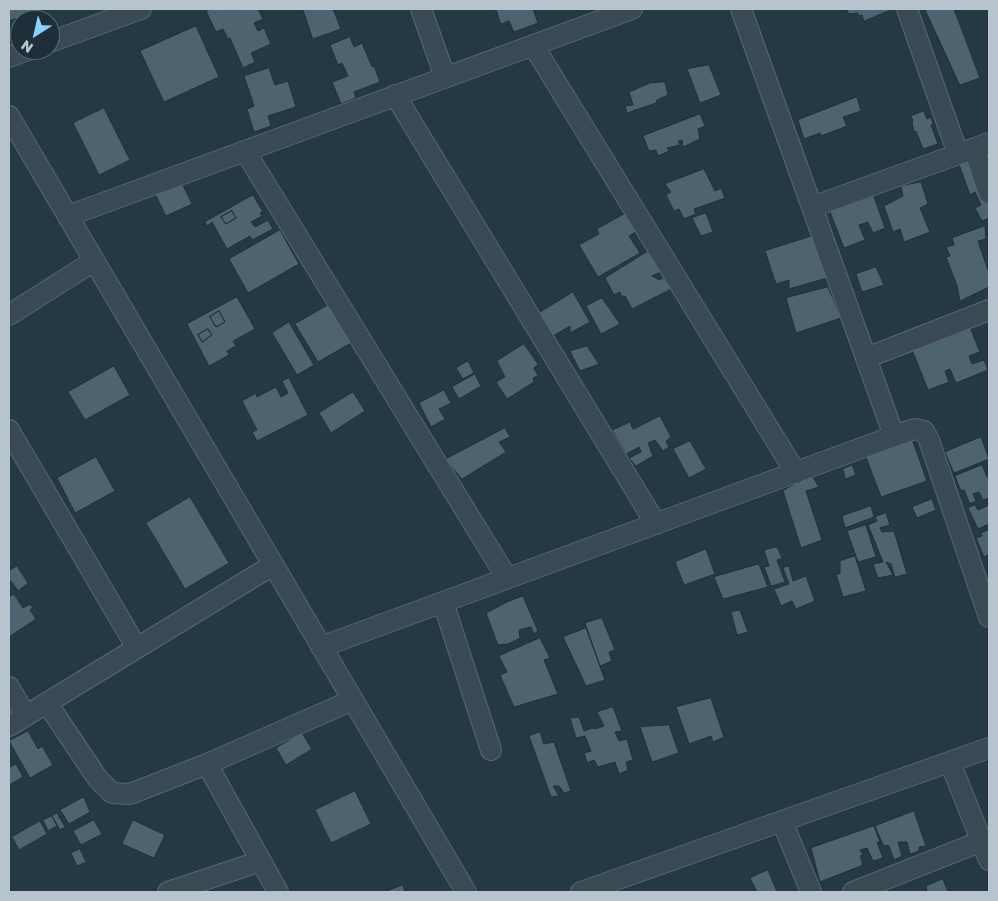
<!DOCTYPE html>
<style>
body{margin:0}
#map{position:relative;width:998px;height:901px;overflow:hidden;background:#253944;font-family:"Golos Text",sans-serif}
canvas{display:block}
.frame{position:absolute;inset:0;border:10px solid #b7c4cd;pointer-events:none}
.north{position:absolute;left:10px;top:10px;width:50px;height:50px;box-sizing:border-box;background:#1e2f39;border:1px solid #5b6b74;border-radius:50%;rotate:215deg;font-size:14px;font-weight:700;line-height:20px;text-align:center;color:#b7c4cd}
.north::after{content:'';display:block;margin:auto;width:18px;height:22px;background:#8ad1ff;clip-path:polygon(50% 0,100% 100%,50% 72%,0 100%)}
</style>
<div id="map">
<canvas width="998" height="901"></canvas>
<div class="frame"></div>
<div class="north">N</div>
</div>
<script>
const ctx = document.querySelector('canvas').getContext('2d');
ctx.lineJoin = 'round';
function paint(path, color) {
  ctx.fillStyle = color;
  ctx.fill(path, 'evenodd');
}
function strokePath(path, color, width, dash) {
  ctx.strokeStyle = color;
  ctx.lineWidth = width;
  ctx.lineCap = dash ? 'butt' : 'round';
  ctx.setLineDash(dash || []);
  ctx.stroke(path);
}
const building = new Path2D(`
 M9,9H44L9,21Z
 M211,9H231V10L235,9H258L263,19L254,23L258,31L264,28L271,44L251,53L255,62L243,68L230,38L228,39L223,29L216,32L206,11Z
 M303,9H333L341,29L313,39Z
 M496,9H533L538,23L514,32L509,21L501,24Z
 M847,9H890L891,10L864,21L862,15L858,16V13L849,14Z
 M925,9H954L980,78L960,85Z
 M196,26L219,77L164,102L140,51Z
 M350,37L354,47L362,43L372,67L374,66L380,82L354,92L356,98L341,104L332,82L348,76L342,63L338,65L330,45Z
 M709,65L721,95L700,103L687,69Z
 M269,68L275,85L288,81L296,107L268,116L271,126L254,132L247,109L254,106L244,76Z
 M665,82L668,95L657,100L656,103L627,113L625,106L633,105L629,92L650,83Z
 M857,97L861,111L843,117L847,126L821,136L820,133L804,139L798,120Z
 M104,108L130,160L99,175L73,123Z
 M924,111L927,119L931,117L933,124L931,125L938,144L923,149L916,131L914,132L912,122L913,121L911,116Z
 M700,114L705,126L698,129L700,139L683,147L682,140L678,141L680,145L667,148L669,151L658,156L656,150L649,151L643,136Z
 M967,157L989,167V218L982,221L975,208L981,205L975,192L970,195L957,159Z
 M704,169L715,191L721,188L725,198L694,209L696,214L684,219L679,209L674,211L666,195L671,192L665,184Z
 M181,181L192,204L166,216L155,194Z
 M921,182L928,204L920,208L930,232L904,242L900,229L893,232L884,206L903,196L901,186Z
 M873,194L885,228L873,233L868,222L859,225L865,240L844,248L830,212L834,209Z
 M253,195L263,212L260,213L262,216L251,222L255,227L268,220L273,229L252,240L250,236L227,249L212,222L207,226L205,222ZM232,211L236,218L226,224L221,217Z
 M232,211L236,218L226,224L221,217Z
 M630,211L641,229L629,236L640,253L598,277L579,245L599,234L597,229Z
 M706,213L713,232L701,236L692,218Z
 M985,226L986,239L978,241L989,273V287L960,301L957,286L946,257L950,256L946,247L954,245L952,238Z
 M280,230L299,264L248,293L229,259Z
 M812,236L827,278L789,289V280L776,284L765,251Z
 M650,250L663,271L652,276L659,280L669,275L675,287L632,309L625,296H621L620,292L614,295L605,278Z
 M876,267L884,285L862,292L856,274Z
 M828,287L841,318L796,333L786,298Z
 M573,292L590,322L570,333V326L553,336L539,313Z
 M237,297L255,329L233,341L236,346L227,351L229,355L209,366L187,324ZM219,311L225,322L216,327L210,317ZM208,329L212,335L202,342L198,335Z
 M602,298L620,324L601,334L586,306Z
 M328,305L351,343L318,362L295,324Z
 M219,311L225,322L216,327L210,317Z
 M289,322L314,365L297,375L272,333Z
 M969,325L980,352L969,356L972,364L984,360L988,370L956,383L950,369L945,371L949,382L928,390L911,347Z
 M208,329L212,335L202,342L198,335Z
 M524,344L538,364L534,368L538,376L533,378L534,382L507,399L496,382L505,377L497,361Z
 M587,346L599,364L580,371L570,351Z
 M468,361L474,373L463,379L456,368Z
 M114,366L130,395L85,420L68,392Z
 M475,374L481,386L459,399L452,387Z
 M289,378L308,415L257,441L252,432L257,430L242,401L256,393L257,397L276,387L281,397L288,393L282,381Z
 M444,390L451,403L439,409L445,419L431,427L419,403Z
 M353,392L365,411L331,433L319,413Z
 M660,416L671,437L666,441L669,447L663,451L655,440L648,443L653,456L636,466L629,458L641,452L639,447L626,454L612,430L630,422L633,429Z
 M505,428L510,437L499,442L506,452L462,479L450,465L446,459Z
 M911,436L927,481L881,497L864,452Z
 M981,437L989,459L954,473L945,452Z
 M690,441L706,469L689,478L673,449Z
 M96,457L115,491L75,513L57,478Z
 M852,465L856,475L845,479L843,469Z
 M982,465L987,477L989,476V498L983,500L979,492L973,494L976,501L970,504L964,490L961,491L955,476Z
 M811,474L819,487L806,491L822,540L801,548L783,491Z
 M190,497L229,563L185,589L146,523Z
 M932,499L936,510L917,518L912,507Z
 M975,505L978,510L989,505V524L978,529L968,508Z
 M871,506L874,517L845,528L842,516Z
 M886,513L890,525L880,528L882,532L894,531L907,574L895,577L891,564L886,562L893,575L878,578L873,564L883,562L868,525L877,521L875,517Z
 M866,525L876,557L858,562L847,531Z
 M989,530V554L984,557L976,538L982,536L981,533Z
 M777,547L782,558L777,560L785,582L771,586L764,567L769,566L764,550Z
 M706,549L715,574L684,585L675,562Z
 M855,556L866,591L843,597L836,574H840V561Z
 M759,564L768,587L723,599L714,577Z
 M17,566L28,583L18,591L11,581L9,582V571Z
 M789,566L793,581L806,576L815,601L796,609L792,601L781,606L774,589L789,584L783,568Z
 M9,594L11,596L14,594L23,608L30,604L33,608L30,610L36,619L9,637Z
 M523,596L538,631L534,634L531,627L519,630L520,638L508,644L498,645L486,613L507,602Z
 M740,610L748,632L737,635L731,612Z
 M602,618L615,650L609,652L612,661L600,666L585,623Z
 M586,628L605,680L586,686L563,637Z
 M540,638L550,658L544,660L558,694L514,707L500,675L507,672L499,656Z
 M711,698L724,737L713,742L711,736L689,744L676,707Z
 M613,707L622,731L615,732L619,741L627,739L633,760L626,762L628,770L619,774L615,762L598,767L594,760L587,763L584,753L591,751L585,736L576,738L570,718L579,717L584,731L592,728L595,729L604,726L597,712Z
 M669,725L679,753L652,762L640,727Z
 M28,731L38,749L42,746L53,765L30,778L9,741Z
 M540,732L544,744L554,742L571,791L564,793L559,786H553L559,796L551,797L529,736Z
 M302,733L312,749L286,765L276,748Z
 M16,764L23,777L9,785V768Z
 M355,791L371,824L331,843L315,810Z
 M84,797L90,812L69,824L60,810Z
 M914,811L926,846L919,847V851L910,854L907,842H898L902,856L894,860L889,846L883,845L875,826Z
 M57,813L65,827L60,830L52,816Z
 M52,816L57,826L48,831L43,820Z
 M94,820L102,834L81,845L73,831Z
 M133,820L165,835L154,858L122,844Z
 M40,821L47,834L19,850L12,837Z
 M874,826L880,842H877L883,858L873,861L867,848L860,850L863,855L860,856L863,865L820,882L811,848Z
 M80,849L86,862L77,866L71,853Z
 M768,870L777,892H757L750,878Z
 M943,879L948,892H927L926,886Z
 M403,885L405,892H384Z`);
const minor = new Path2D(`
 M421,9L445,77
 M741,9L894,436
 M907,9L958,154
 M50,42L141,9
 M533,45L796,473
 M9,57L28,50
 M395,95L656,524
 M9,116L466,892
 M974,149L989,193
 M245,151L507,578
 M812,207L989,143
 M68,216L632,9
 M9,315L94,261
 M866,358L989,310
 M9,430L137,648
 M443,602L491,750
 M321,647L894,436L915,429L924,431L929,440L989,617
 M9,687L26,716
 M47,703L98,779L112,793L130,794L207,764L353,700
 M9,726L273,565
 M950,762L989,860
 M207,764L278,892
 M782,821L811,892
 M168,892L261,861
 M581,892L989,748
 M853,892L982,841`);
paint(building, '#4e6370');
strokePath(building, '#20313b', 1);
strokePath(minor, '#586771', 22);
strokePath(minor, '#394a54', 20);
</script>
